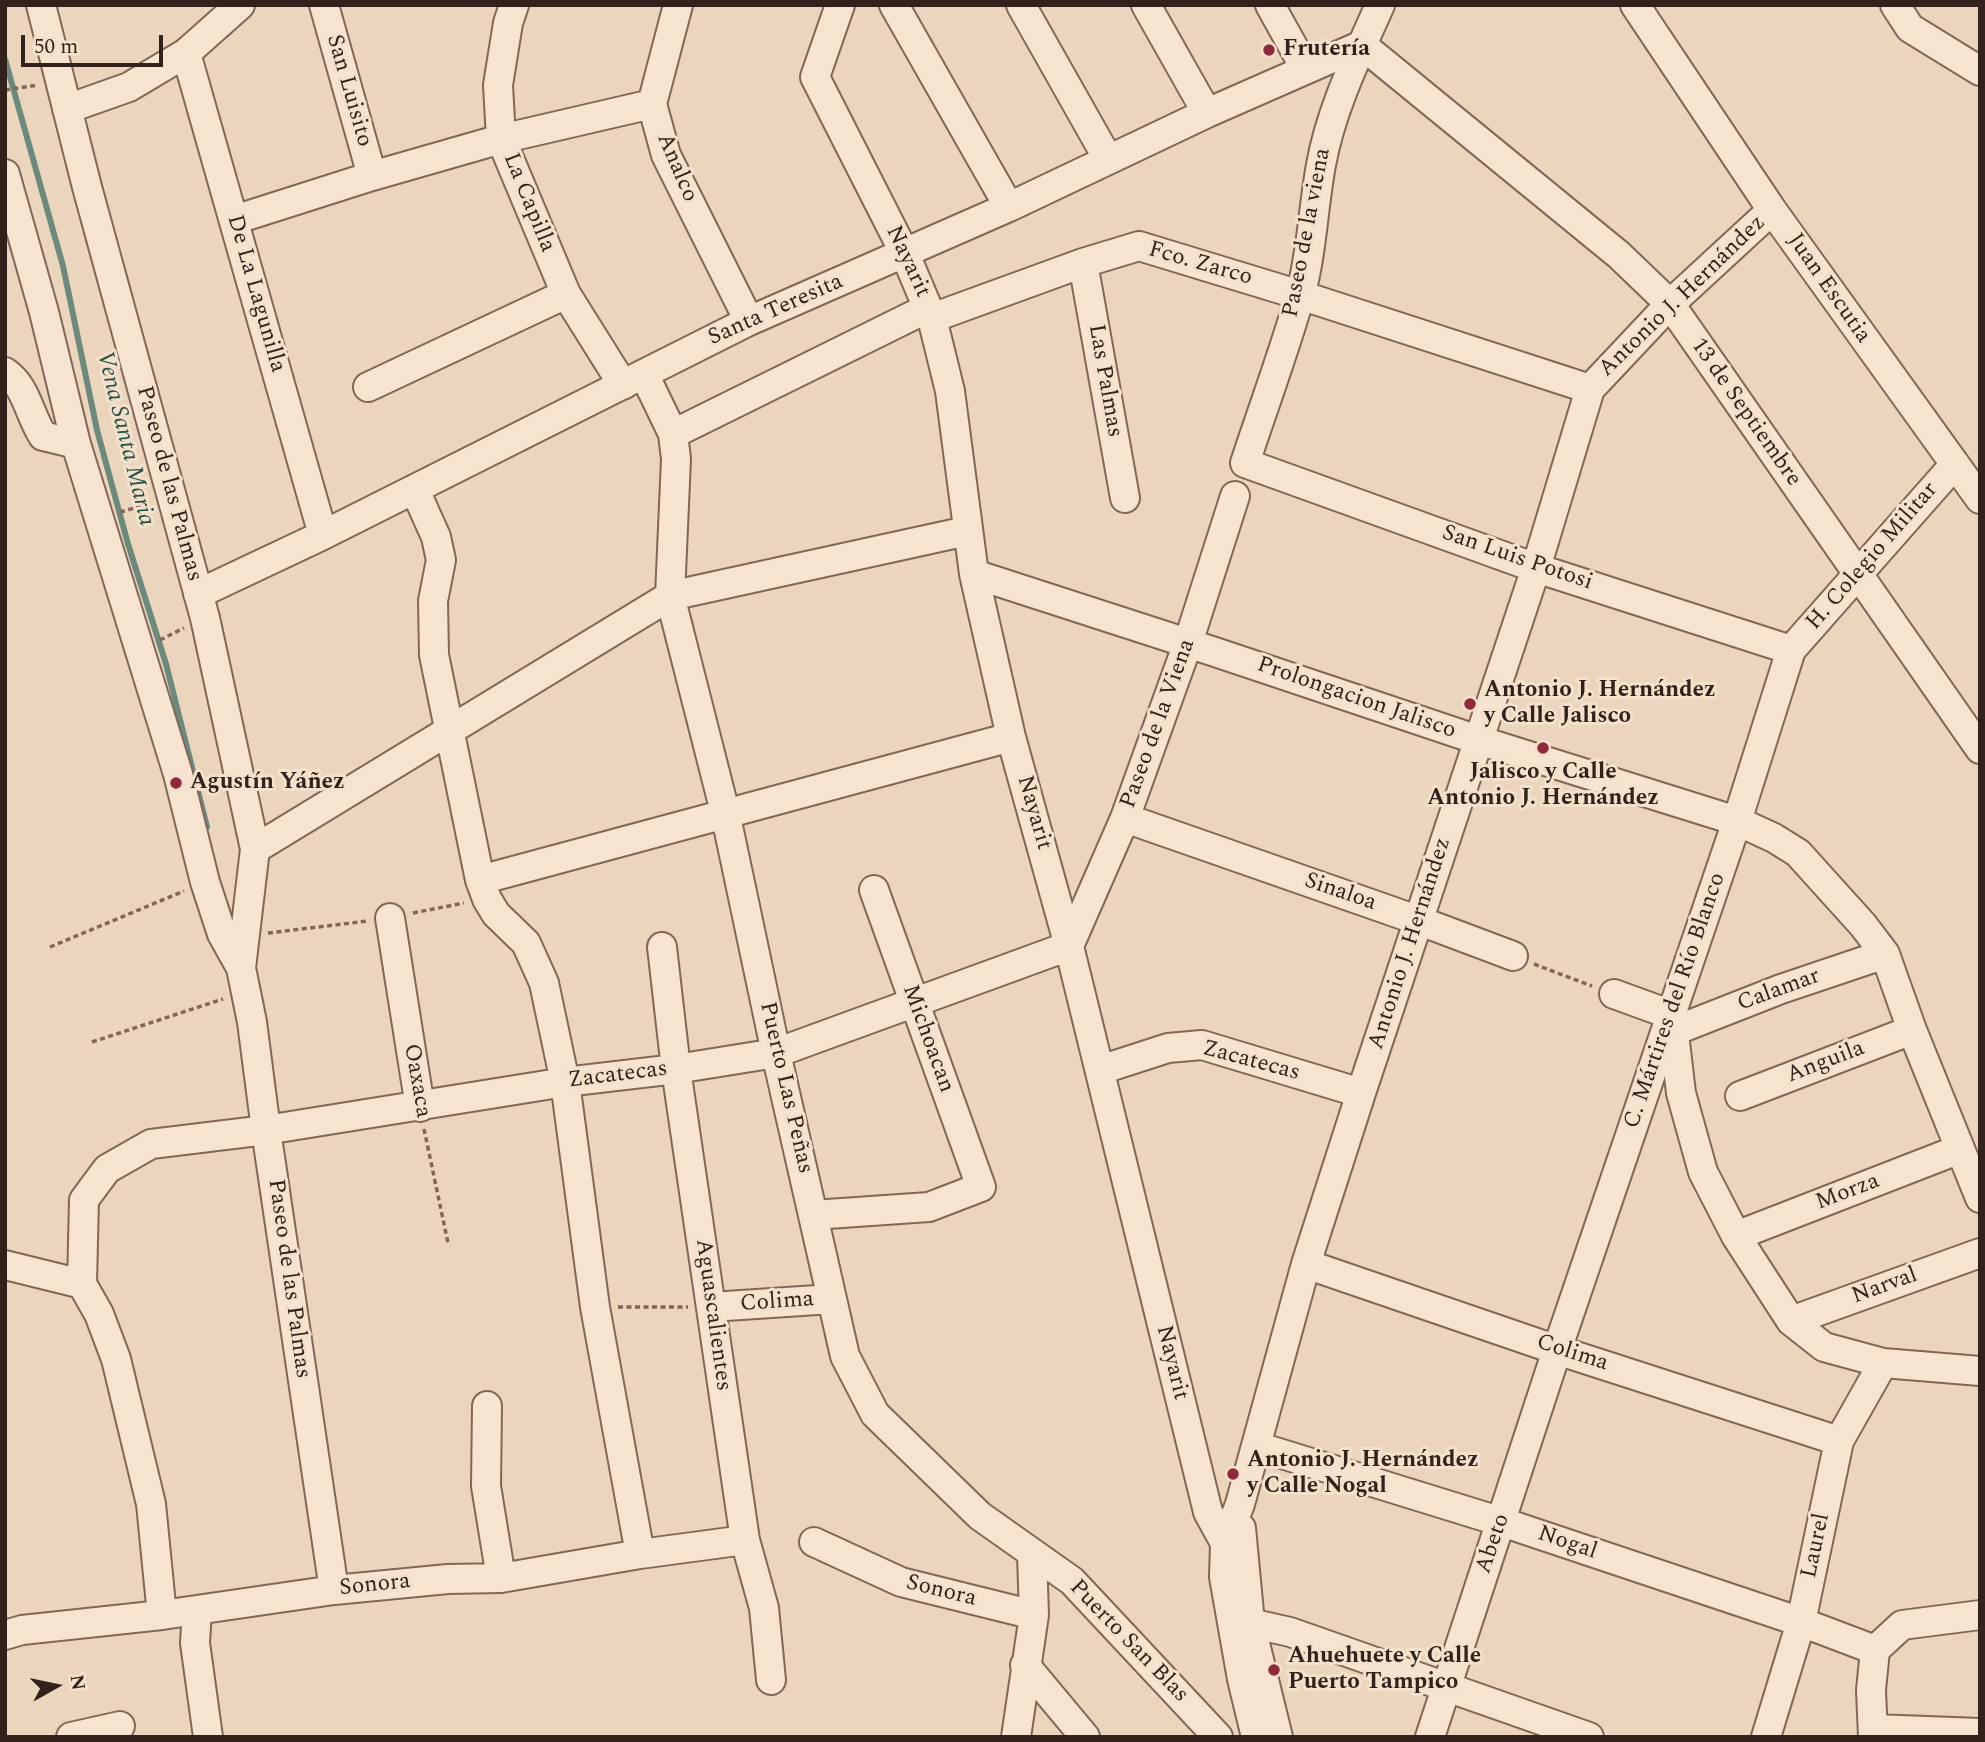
<!DOCTYPE html>
<meta charset="utf-8">
<style>
body{margin:0}
#map{position:relative;width:1985px;height:1742px;overflow:hidden;background:#ecd5bd;font-family:Spectral,serif}
canvas{display:block}
.frame{position:absolute;inset:0;border:7px solid #33221b;pointer-events:none}
.north{position:absolute;left:21px;top:1651px;width:70px;height:70px;-webkit-text-stroke:5px #f4e1cc;paint-order:stroke;rotate:81deg;font-size:19px;font-weight:700;line-height:28px;text-align:center;color:#33221b}
.north::after{content:'';display:block;margin:auto;width:24px;height:32px;background:#33221b;clip-path:polygon(50% 0,100% 100%,50% 72%,0 100%)}
.scale{position:absolute;left:21px;top:35px;width:142px;height:32px;box-sizing:border-box;border:4px solid #33221b;border-top:0;padding-left:9px;font-size:21px;line-height:24px;white-space:nowrap;color:#33221b;-webkit-text-stroke:5px #f4e1cc;paint-order:stroke}
</style>
<div id="map">
<canvas width="1985" height="1742"></canvas>
<div class="frame"></div>
<div class="north">N</div>
<div class="scale">50 m</div>
</div>
<script>
const ctx = document.querySelector('canvas').getContext('2d');
ctx.lineJoin = 'round';
function strokePath(path, color, width, dash) {
  ctx.strokeStyle = color;
  ctx.lineWidth = width;
  ctx.lineCap = dash ? 'butt' : 'round';
  ctx.setLineDash(dash || []);
  ctx.stroke(path);
}
function write(font, color, halo, rows, align = 'center') {
  ctx.font = font + ' Spectral,serif';
  ctx.lineWidth = 6;
  ctx.setLineDash([]);
  ctx.textBaseline = 'middle';
  ctx.strokeStyle = halo;
  ctx.fillStyle = color;
  for (const [text, x, y, turn = 0] of rows) {
    ctx.save();
    ctx.translate(x, y);
    ctx.rotate((+turn || 0) * Math.PI / 180);
    ctx.textAlign = isNaN(turn) ? turn : align;
    if (halo) ctx.strokeText(text, 0, 0);
    ctx.fillText(text, 0, 0);
    ctx.restore();
  }
}
const stream = new Path2D(`
 M5,59L63,266L97,430L128,544L166,664L207,827`);
const path = new Path2D(`
 M5,90L38,85
 M120,512L150,504
 M160,640L184,628
 M413,913L464,903
 M268,933L368,921
 M50,947L184,891
 M1534,964L1592,986
 M92,1042L223,999
 M424,1129L448,1243
 M618,1307H688`);
const minor = new Path2D(`
 M41,5L87,187L205,618L255,849L241,968
 M324,5L372,176
 M514,5L508,23L498,85L501,139L566,294L623,385
 M678,5L652,104L666,155L749,321
 M840,5L815,77L905,254L932,318L950,391L974,574L1011,737L1069,946L1208,1512L1225,1543L1236,1546
 M894,5L1009,207
 M1021,5L1108,159
 M1146,5L1207,113
 M1270,5L1305,68
 M1380,5C1357,57 1331,109 1321,165C1313,208 1312,253 1300,296C1284,352 1263,408 1245,463L1536,568L1791,650
 M1635,5L1772,210L1980,499
 M1895,5L1910,28L1980,71
 M1362,45L1619,255L1670,304L1980,749
 M186,53L323,535
 M67,109L129,87L186,53L240,5
 M5,174L44,312L76,444L178,774L205,882L222,934L241,968L252,1022L266,1130L334,1590
 M234,220L372,176L501,139L652,104
 M1083,263L1125,498
 M932,318L1083,263L1139,246L1300,295L1590,389
 M5,372C27,387 29,415 43,436L76,444
 M644,374L673,434L676,459L670,596L725,812L776,1053L845,1356L875,1414L980,1516L1072,1581L1218,1737
 M368,387L566,294
 M673,434L928,308
 M415,490L436,537L441,560L433,601L434,655L480,880L1011,737
 M974,574L1215,652L1478,740L1737,821L1774,838L1798,853L1863,925L1885,954L1912,1030L1980,1198
 M198,594L323,535L749,321L1009,207L1207,113L1362,45
 M1125,818L1420,921L1513,956
 M255,849L670,596L967,531
 M480,880L487,899L496,914L526,943L544,983L565,1082L595,1307L640,1554
 M390,918L420,1107
 M662,947L676,1069L745,1540L764,1608L771,1680
 M1614,994L1672,1015
 M1673,1025L1681,1093L1703,1172L1736,1236L1791,1321L1824,1347L1883,1363L1980,1371
 M1674,1031L1781,989L1885,954
 M1100,1070L1168,1048L1202,1045L1361,1093
 M1740,1096L1912,1030
 M813,1215L929,1207L981,1187L874,890
 M1736,1236L1960,1149
 M1306,1264L1557,1350L1839,1441
 M5,1265L82,1284
 M711,1307L832,1299
 M1791,1321L1980,1253
 M487,1406L486,1486L501,1578
 M1256,1446L1502,1522L1801,1622L1875,1650
 M1241,1528L1250,1623L1278,1737
 M814,1542L901,1582L1034,1615
 M197,1610L195,1643L208,1737
 M162,1615L151,1504L116,1359L99,1314L82,1284L84,1200L107,1169L151,1144L266,1130L565,1082L676,1069L776,1053L1069,946L1125,818L1188,643L1235,496
 M1250,1623L1290,1632L1589,1737
 M5,1635L22,1630L162,1615L334,1590L448,1579L501,1578L640,1554L745,1540
 M1025,1665L1085,1737
 M1873,1729L1980,1733
 M71,1737L120,1726
 M1016,1737L1034,1615L1032,1555
 M1256,1737L1242,1679L1224,1577L1225,1543L1240,1504L1306,1264L1361,1093L1536,568L1590,389L1670,304L1772,210
 M1430,1737L1557,1350L1737,821L1791,650L1955,464
 M1766,1737L1801,1622L1839,1441L1883,1363
 M1873,1737L1871,1690L1875,1650L1902,1625L1980,1615`);
const markers = [
 [1269,50,7,"#90293c"],
 [1470,704,7,"#90293c"],
 [1543,748,7,"#90293c"],
 [176,783,7,"#90293c"],
 [1233,1474,7,"#90293c"],
 [1274,1670,7,"#90293c"]
];
const poiNames = [
 ["Frutería",1283,50],
 ["Antonio J. Hernández",1484,691],
 ["y Calle Jalisco",1484,717],
 ["Jalisco y Calle",1543,773,"center"],
 ["Antonio J. Hernández",1543,799,"center"],
 ["Agustín Yáñez",190,783],
 ["Antonio J. Hernández",1247,1461],
 ["y Calle Nogal",1247,1487],
 ["Ahuehuete y Calle",1288,1657],
 ["Puerto Tampico",1288,1683]
];
const streetNames = [
 ["San Luisito",348,91,74],
 ["Analco",676,168,67],
 ["La Capilla",528,203,68],
 ["Paseo de la viena",1308,233,-79],
 ["Nayarit",907,262,65],
 ["Fco. Zarco",1200,265,16],
 ["Juan Escutia",1828,289,55],
 ["De La Lagunilla",255,294,74],
 ["Antonio J. Hernández",1683,297,-44],
 ["Santa Teresita",776,311,-24],
 ["Las Palmas",1104,381,80],
 ["13 de Septiembre",1745,413,55],
 ["Paseo de las Palmas",168,484,75],
 ["H. Colegio Militar",1873,557,-49],
 ["San Luis Potosi",1517,559,19],
 ["Prolongacion Jalisco",1356,699,19],
 ["Paseo de la Viena",1159,724,-70],
 ["Nayarit",1033,813,74],
 ["Sinaloa",1340,893,19],
 ["Antonio J. Hernández",1411,944,-72],
 ["Calamar",1779,991,-20],
 ["C. Mártires del Río Blanco",1676,1001,-71],
 ["Michoacan",927,1039,70],
 ["Zacatecas",1251,1062,15],
 ["Anguila",1826,1063,-21],
 ["Zacatecas",618,1076,-7],
 ["Oaxaca",416,1081,80],
 ["Puerto Las Peñas",785,1088,77],
 ["Morza",1848,1193,-21],
 ["Paseo de las Palmas",288,1279,82],
 ["Narval",1885,1287,-20],
 ["Colima",777,1303,-4],
 ["Aguascalientes",712,1315,82],
 ["Colima",1572,1354,18],
 ["Nayarit",1171,1363,76],
 ["Abeto",1494,1544,-71],
 ["Nogal",1567,1544,19],
 ["Laurel",1817,1546,-78],
 ["Sonora",375,1586,-6],
 ["Sonora",941,1592,14],
 ["Puerto San Blas",1128,1642,46]
];
const waterNames = [
 ["Vena Santa Maria",124,439,76]
];
strokePath(stream, '#698a7c', 6);
strokePath(minor, '#836657', 32);
strokePath(path, '#836657', 3.5, [5, 3.5]);
strokePath(minor, '#f7e4d0', 28);
for (const [x, y, r, color] of markers) {
  const dot = new Path2D();
  dot.arc(x, y, r, 0, 2 * Math.PI);
  ctx.fillStyle = color;
  ctx.fill(dot);
  strokePath(dot, '#f4e1cc', 2.5);
}
write('bold 23px', '#33221b', '#f4e1cc', poiNames, 'left');
write('23px', '#33221b', '#f4e1cc', streetNames);
write('italic 24px', '#2b5249', '#f4e1cc', waterNames);
</script>
